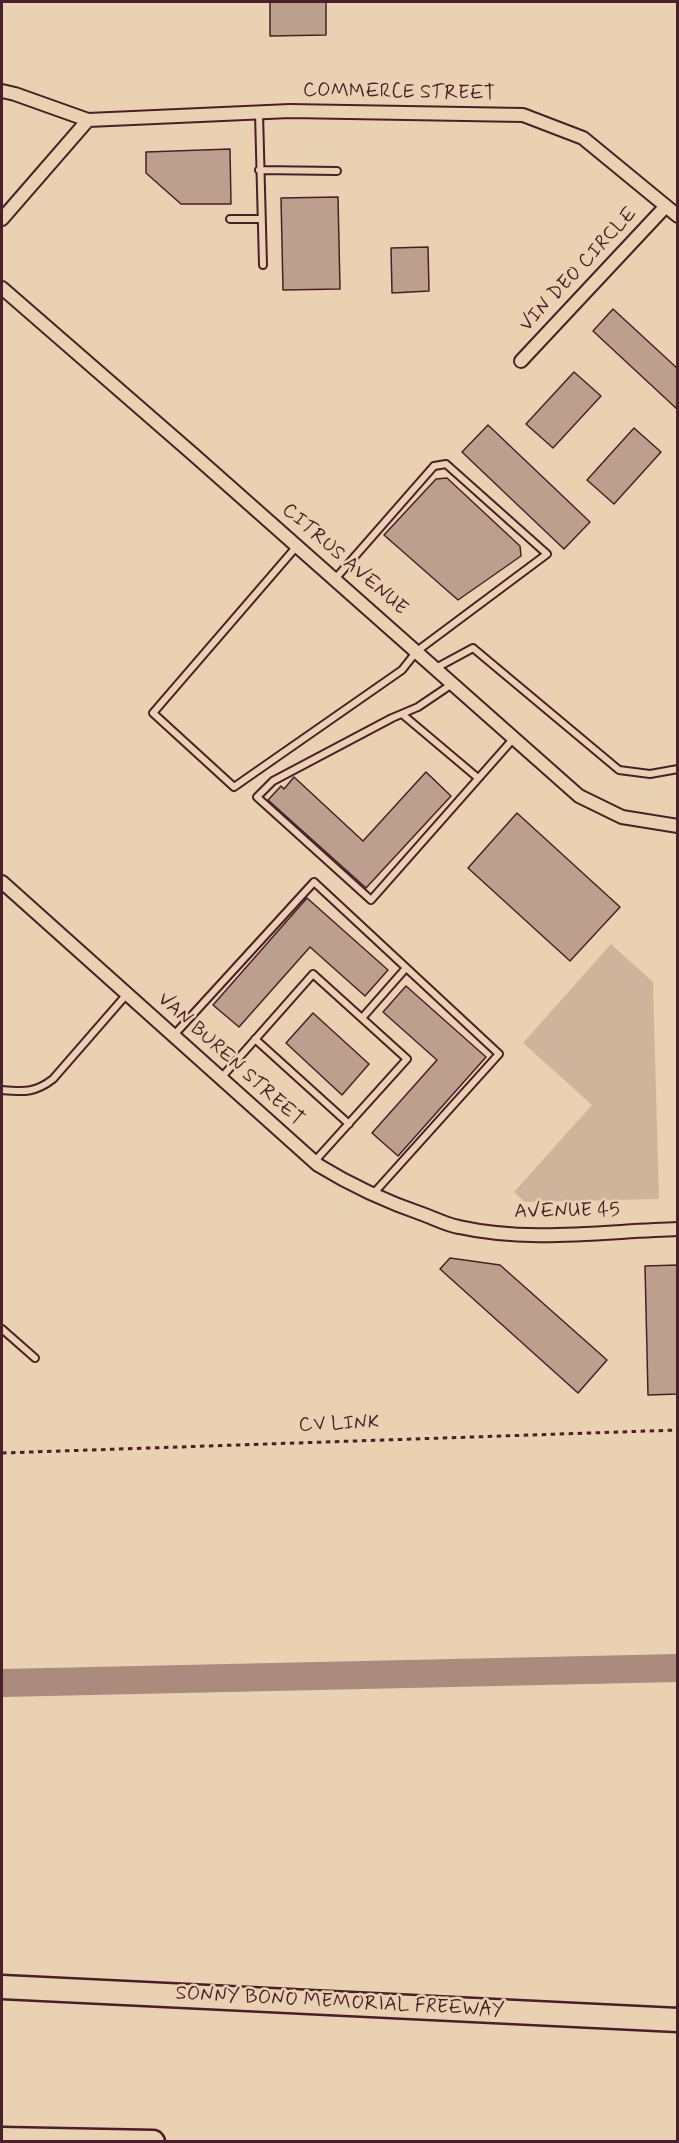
<!DOCTYPE html>
<style>
body{margin:0}
#map{position:relative;width:679px;height:2143px;overflow:hidden;background:#ead1b2;font-family:Mynerve,sans-serif}
canvas{display:block}
.frame{position:absolute;inset:0;border:3px solid #4a1f2b;pointer-events:none}
</style>
<div id="map">
<canvas width="679" height="2143"></canvas>
<div class="frame"></div>
</div>
<script>
const ctx = document.querySelector('canvas').getContext('2d');
ctx.lineJoin = 'round';
function paint(path, color) {
  ctx.fillStyle = color;
  ctx.fill(path, 'evenodd');
}
function strokePath(path, color, width, dash) {
  ctx.strokeStyle = color;
  ctx.lineWidth = width;
  ctx.lineCap = dash ? 'butt' : 'round';
  ctx.setLineDash(dash || []);
  ctx.stroke(path);
}
function write(font, color, halo, rows, align = 'center') {
  ctx.font = font + ' Mynerve,sans-serif';
  ctx.lineWidth = 5;
  ctx.setLineDash([]);
  ctx.textBaseline = 'middle';
  ctx.strokeStyle = halo;
  ctx.fillStyle = color;
  for (const [text, x, y, turn = 0] of rows) {
    ctx.save();
    ctx.translate(x, y);
    ctx.rotate((+turn || 0) * Math.PI / 180);
    ctx.textAlign = isNaN(turn) ? turn : align;
    if (halo) ctx.strokeText(text, 0, 0);
    ctx.fillText(text, 0, 0);
    ctx.restore();
  }
}
const green = new Path2D(`
 M611,944L653,982L659,1199L525,1202L514,1192L592,1105L523,1043Z`);
const river = new Path2D(`
 M2,1683L678,1668`);
const building = new Path2D(`
 M270,2H326V35L270,36Z
 M230,149L231,204H181L146,173V152Z
 M338,197L340,289L283,290L281,198Z
 M428,247L429,291L392,293L391,248Z
 M613,309L678,369V410L593,331Z
 M574,372L601,396L553,448L526,424Z
 M488,425L590,522L564,549L462,452Z
 M634,428L661,452L614,504L587,480Z
 M447,478L520,546L521,556L458,600L384,535L436,479Z
 M426,772L451,796L366,888L268,800L281,786L284,789L294,777L363,841Z
 M517,813L620,907L570,961L468,868Z
 M307,898L388,970L365,996L310,947L239,1027L213,1005Z
 M406,986L486,1057L398,1156L372,1133L437,1060L383,1012Z
 M313,1013L369,1064L342,1095L286,1043Z
 M450,1258L500,1265L607,1360L578,1393L440,1269Z
 M678,1265V1394L648,1395L645,1266Z`);
const path = new Path2D(`
 M2,1453L678,1430`);
const lane = new Path2D(`
 M259,113L263,265
 M259,170L337,171
 M230,219H261
 M297,546L153,713L234,787L402,670L417,651L547,554L446,464L434,466L335,579
 M436,668L473,648L619,770L650,774L678,769
 M452,684L418,707L392,718L273,781L257,797L371,900L514,738
 M402,714L478,778
 M362,1018L406,968
 M174,1035L314,882L499,1054L373,1194
 M255,1039L349,1124
 M221,1078L313,974L407,1059L314,1162
 M2,1090C24,1092 35,1093 53,1079L127,994
 M2,1329L35,1358`);
const street = new Path2D(`
 M2,91L15,94L88,120L290,111L523,115L583,138L678,216
 M2,219L88,120
 M2,288L194,455L579,796L622,817L678,826
 M521,361L666,206
 M2,882L318,1165C352,1186 387,1202 425,1215C436,1219 447,1225 459,1227C530,1243 606,1231 678,1229`);
const highway = new Path2D(`
 M2,1987L678,2020
 M2,2139L153,2142`);
const streetNames = [
 ["COMMERCE STREET",399,93,1],
 ["VIN DEO CIRCLE",579,270,-47],
 ["CITRUS AVENUE",344,560,41],
 ["VAN BUREN STREET",230,1060,42],
 ["AVENUE 45",567,1212,-1],
 ["CV LINK",339,1425,-2],
 ["SONNY BONO MEMORIAL FREEWAY",340,2003,3]
];
paint(green, '#cfb49c');
strokePath(river, '#ab8b7d', 28);
paint(building, '#bd9f8d');
strokePath(building, '#4a1f2b', 1.5);
strokePath(lane, '#4a1f2b', 10);
strokePath(street, '#4a1f2b', 16);
strokePath(highway, '#4a1f2b', 27);
strokePath(path, '#4a1f2b', 3, [4.5, 4.5]);
strokePath(lane, '#ead1b2', 6);
strokePath(street, '#ead1b2', 12);
strokePath(highway, '#ead1b2', 22);
write('20px', '#4a1f2b', '#ead1b2', streetNames);
</script>
